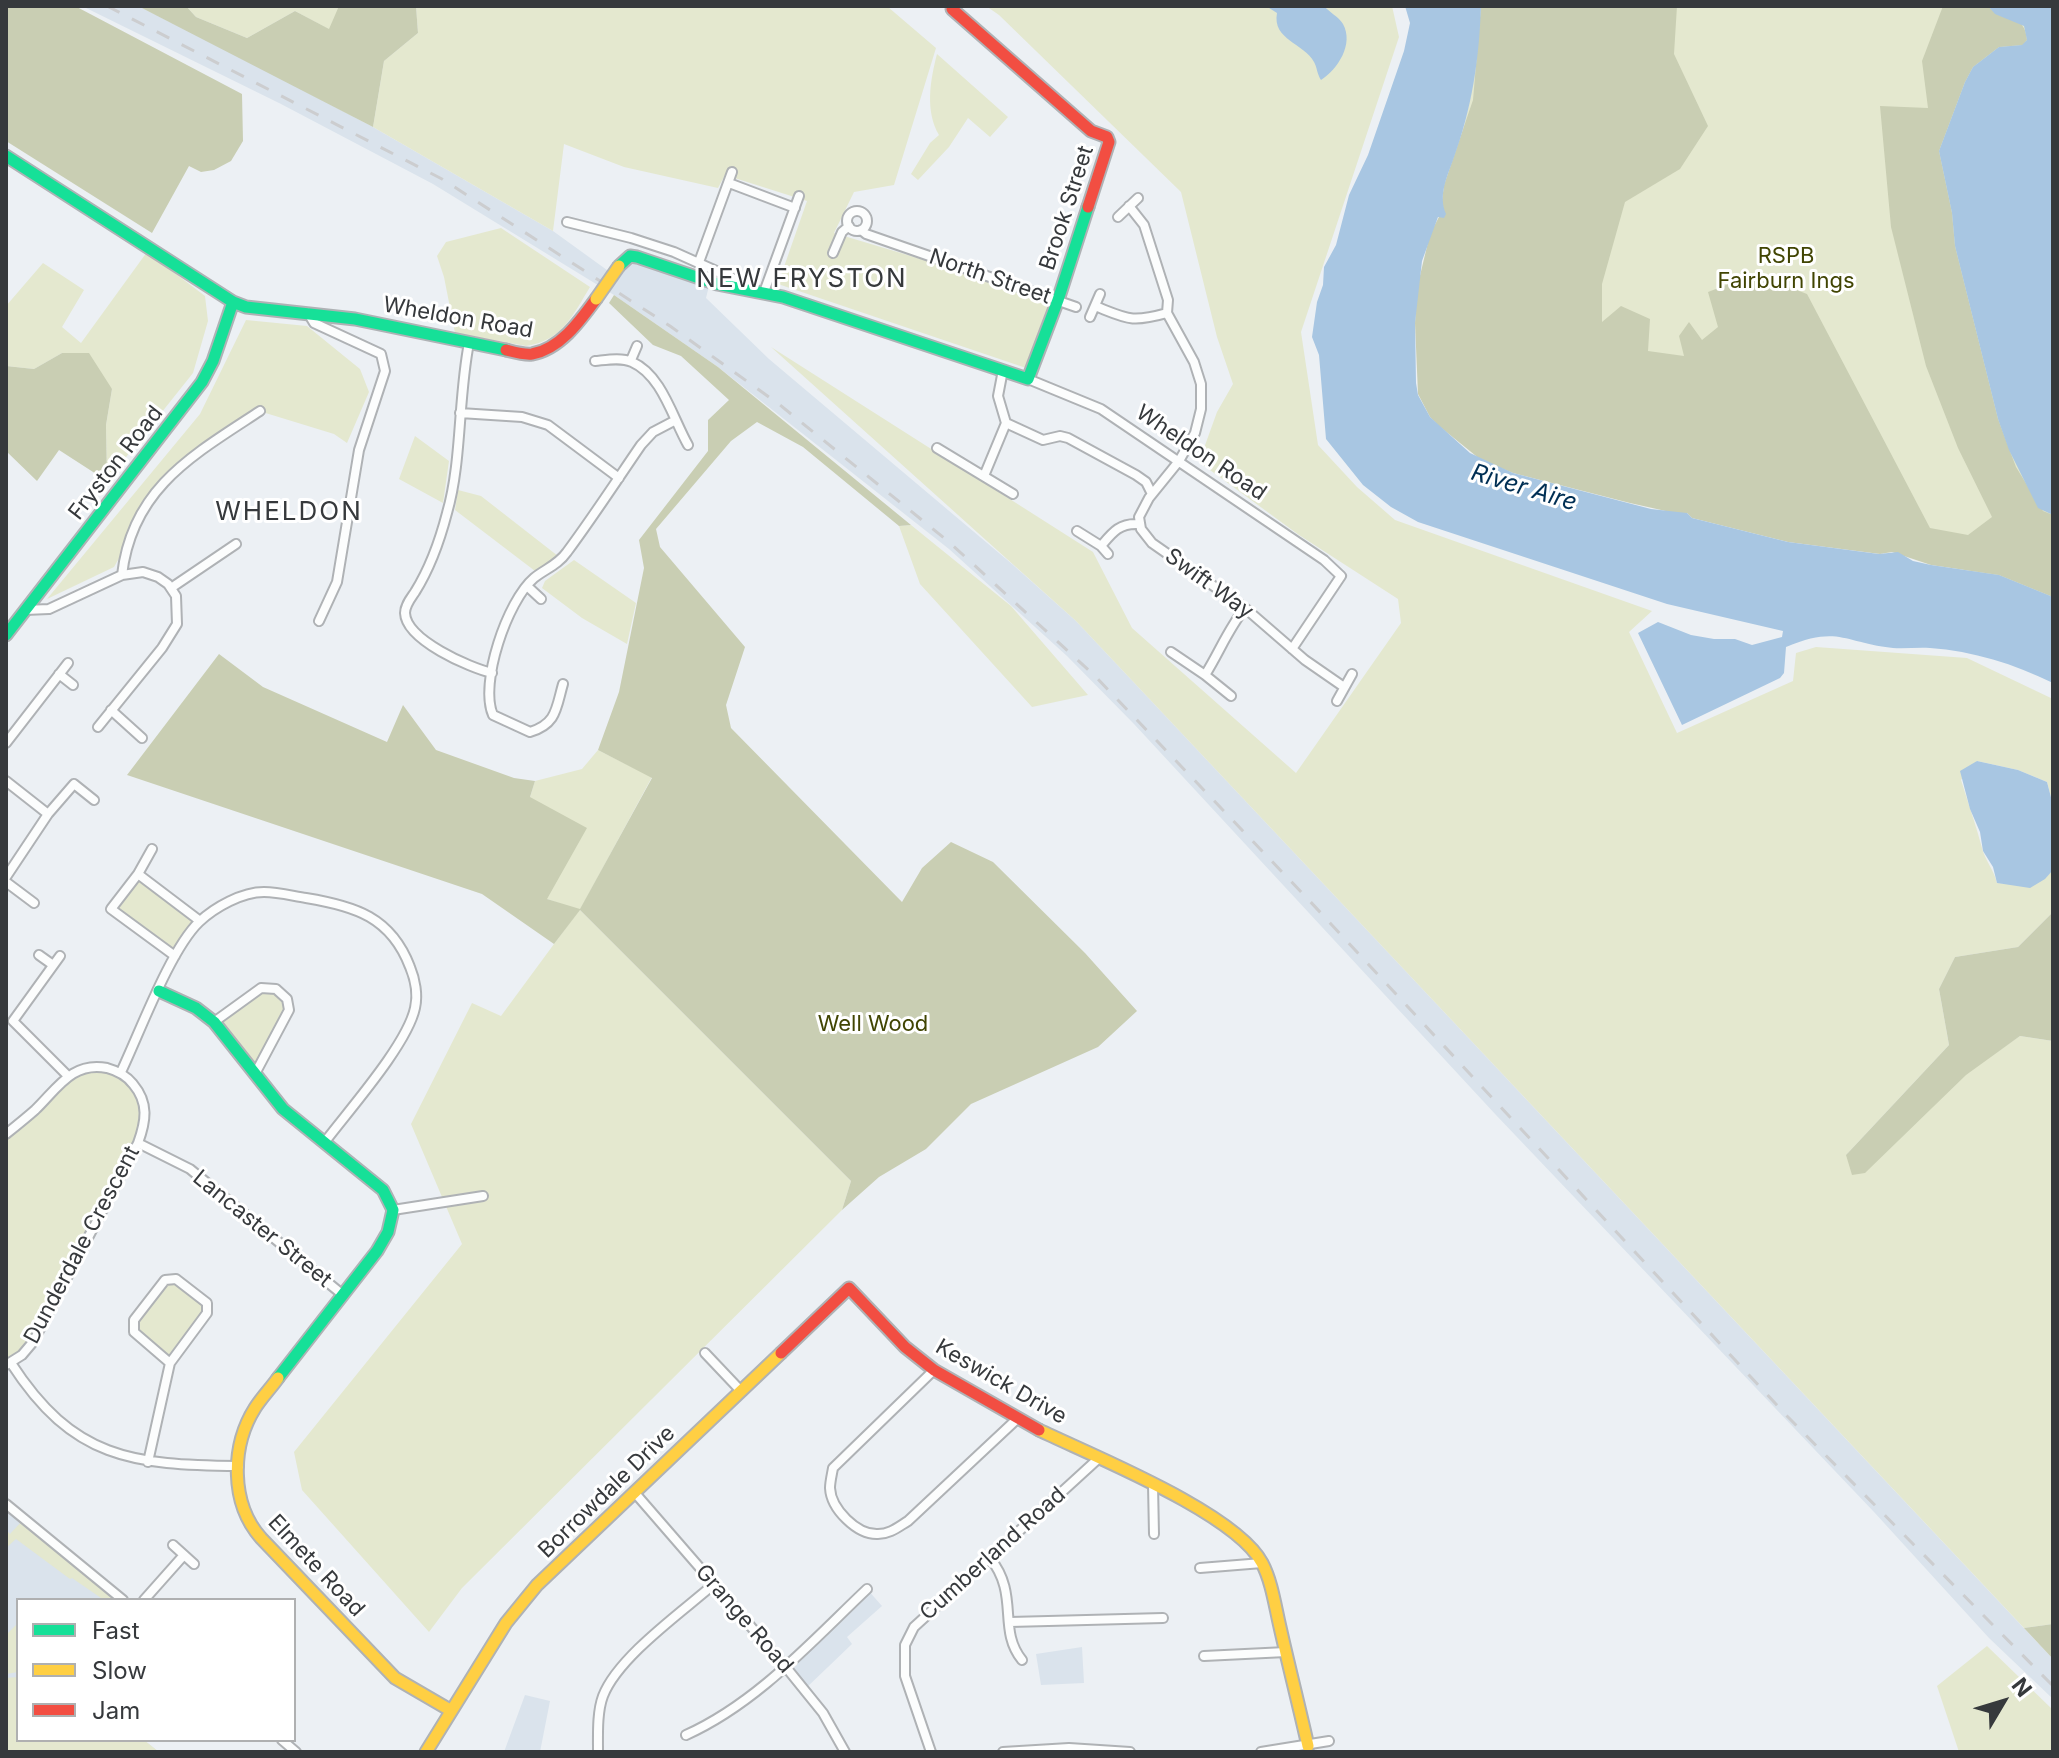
<!DOCTYPE html>
<style>
body{margin:0}
#map{position:relative;width:2059px;height:1758px;overflow:hidden;background:#ecf0f4;font-family:Inter,sans-serif}
canvas{display:block}
.frame{position:absolute;inset:0;border:8px solid #36393c;pointer-events:none}
.legend{position:absolute;left:16px;top:1598px;width:280px;height:144px;box-sizing:border-box;background:#fff;border:2px solid #afb0b1;margin:0;padding:10px 14px;list-style:none;font-size:24px;color:#36393c}
.legend li{display:flex;align-items:center;gap:16px;height:40px}
.legend b{width:40px;border:2px solid #afb0b1}
.north{position:absolute;left:1963px;top:1662px;width:80px;height:80px;-webkit-text-stroke:6px #fff;paint-order:stroke;rotate:52deg;font-size:22px;font-weight:700;line-height:32px;text-align:center;color:#36393c}
.north::after{content:'';display:block;margin:auto;width:28px;height:36px;background:#36393c;clip-path:polygon(50% 0,100% 100%,50% 72%,0 100%)}
</style>
<div id="map">
<canvas width="2059" height="1758"></canvas>
<div class="frame"></div>
<ul class="legend">
<li><b style="height:10px;background:#16e098"></b>Fast</li>
<li><b style="height:10px;background:#ffcf43"></b>Slow</li>
<li><b style="height:10px;background:#f24e42"></b>Jam</li>
</ul>
<div class="north">N</div>
</div>
<script>
const ctx = document.querySelector('canvas').getContext('2d');
ctx.lineJoin = 'round';
function paint(path, color) {
  ctx.fillStyle = color;
  ctx.fill(path, 'evenodd');
}
function strokePath(path, color, width, dash) {
  ctx.strokeStyle = color;
  ctx.lineWidth = width;
  ctx.lineCap = dash ? 'butt' : 'round';
  ctx.setLineDash(dash || []);
  ctx.stroke(path);
}
function write(font, color, halo, rows, align = 'center') {
  ctx.font = font + ' Inter,sans-serif';
  ctx.lineWidth = 6;
  ctx.setLineDash([]);
  ctx.textBaseline = 'middle';
  ctx.strokeStyle = halo;
  ctx.fillStyle = color;
  for (const [text, x, y, turn = 0] of rows) {
    ctx.save();
    ctx.translate(x, y);
    ctx.rotate((+turn || 0) * Math.PI / 180);
    ctx.textAlign = isNaN(turn) ? turn : align;
    if (halo) ctx.strokeText(text, 0, 0);
    ctx.fillText(text, 0, 0);
    ctx.restore();
  }
}
const built = new Path2D(`
 M82,6H138L221,47L373,127L553,231L618,278L627,265L633,263L709,286L706,298L769,359L1012,564L1076,621L2053,1659V1699L1989,1638L1874,1512L1496,1115L1134,724L1067,656L949,549L718,367L614,295L433,184L281,104Z
 M6,1504L123,1600H18V1740H144L159,1752H6Z
 M867,1589L882,1606L847,1637L852,1644L804,1690L785,1667Z
 M1082,1647L1084,1683L1041,1685L1036,1654Z
 M525,1695L550,1701L540,1752H504Z`);
const green = new Path2D(`
 M186,6H339L340,8L330,30L295,11L247,38L196,17Z
 M416,6L888,7L936,48L894,185L854,192L834,233L1058,300L1032,370L778,284L807,201L725,175L718,188L624,167L564,144L553,231L373,127L384,61L418,33Z
 M986,6H1392L1399,37L1301,332L1318,445L1357,487L1395,520L1652,611L1629,632L1677,733L1793,681L1796,653L1816,647L1967,658L2053,699V805L2047,782L2018,770L1977,761L1961,780C1968,803 1976,825 1982,848C1985,860 1994,870 1997,883C2017,885 2039,886 2053,870V912L2018,947L1955,957L1939,989L1949,1045L1846,1155L2020,1036L2053,1041V1624L2024,1628L1076,621L771,347L1093,552L1132,628L1296,773L1401,623L1398,599L1299,535L1199,462L1217,412L1233,384L1217,337L1181,192L999,15Z
 M1481,6H2053V597L1956,567L1440,215C1460,146 1479,78 1481,6Z
 M937,54L1008,117L990,137L968,118L949,147L918,180L911,174L930,143L939,135C925,111 930,81 937,54Z
 M501,228L590,287C573,315 562,341 526,346L455,333L444,277L437,256L446,242Z
 M147,252L205,296L208,321L193,373L107,481L106,425L112,389L62,353L34,369L6,366V306L43,263L84,290L62,327L81,343Z
 M246,320L307,326L360,369L369,392L347,443L334,434L259,411L161,485L114,567L47,599L200,414Z
 M415,436L449,461L443,503L399,479Z
 M458,490L481,496L558,556L535,571L455,510Z
 M911,525L1011,606L1088,695L1032,707L920,584L899,526Z
 M574,560L636,603L627,644L582,618L542,588L545,581Z
 M598,750L652,777L580,910L851,1181L842,1210L462,1588L429,1632L302,1490L294,1452L462,1244L411,1124L472,1003L501,1016L579,910L547,899L530,797L535,781L582,769Z
 M138,874L200,921L175,956L111,909Z
 M261,988L276,989L289,1010L256,1072L214,1022Z
 M103,1067L133,1083L145,1122L33,1342L6,1365V1134L68,1076Z
 M176,1279L207,1303V1313L170,1363L134,1332V1320L165,1280Z
 M24,1519L118,1600H104L72,1578L70,1579L16,1539L6,1548V1530L10,1534Z
 M18,1623V1672L6,1674V1635Z
 M1987,1646L2053,1710V1752H1959L1937,1686Z
 M18,1677V1740H144L159,1752H6V1678Z`);
const forest = new Path2D(`
 M6,6H75L242,94L243,141L231,161L214,170L201,172L189,166L152,233L6,141Z
 M138,6H186L196,17L247,38L295,11L329,29L339,6H416L418,33L384,61L373,127Z
 M1481,6H1677L1674,54L1708,126L1680,169L1625,202L1602,284V322L1621,306L1650,319L1648,351L1684,356L1679,336L1689,322L1702,340L1718,327L1708,292L1755,274L1807,294L1930,528L1968,535L1992,517L1958,448L1926,366L1891,227L1880,106L1928,108L1922,61L1943,6H1988C2003,23 2025,12 2027,40L2023,45L1999,47L1973,67L1965,82L1939,151L1952,213L1955,246L1998,419L2016,467L2043,511L2053,515V597L1999,575L1931,565L1892,552L1880,554L1788,542L1692,518L1687,513L1679,514L1630,503L1513,473L1481,460L1439,426L1430,417L1418,394L1415,323L1417,288L1430,234L1440,215L1444,185L1473,100Z
 M614,295L718,367L911,525L899,526L803,447L757,422L731,441L656,529L660,547L745,647L726,705L731,728L902,902L922,868L951,842L993,862L1085,953L1137,1011L1098,1047L971,1104L926,1149L879,1177L842,1210L851,1181L580,910L554,944L482,894L127,775L219,654L263,687L387,742L403,705L436,750L514,778L535,781L530,797L587,828L547,899L580,909L652,778L598,750L619,692L644,568L639,540L708,451V420L729,400L681,356L653,345L609,303Z
 M62,353H89L112,389L106,425L107,481L59,450L37,481L6,451V366L34,369Z
 M2053,912V1041L2020,1036L1966,1075L1865,1173L1852,1175L1846,1155L1949,1045L1939,989L1955,957L2018,947Z
 M2053,1624V1659L2024,1628Z`);
const water = new Path2D(`
 M1266,6H1324C1329,12 1339,17 1343,24C1354,44 1338,69 1321,80C1317,74 1317,67 1314,62C1304,43 1272,40 1277,13Z
 M1405,6H1481C1479,61 1472,108 1453,160C1447,177 1438,196 1446,214L1444,218L1438,217L1422,261L1415,323L1416,383L1418,395L1430,417L1470,453L1513,473L1651,509L1687,513L1692,518L1788,542L1879,554L1898,552L1913,561L1931,565L1999,575L2053,597V683C2014,664 1973,651 1930,648C1918,647 1905,649 1893,648C1844,643 1839,625 1786,647L1784,673L1780,678L1682,725L1638,633L1658,622L1691,635L1714,639H1735L1752,645L1782,637L1783,631L1667,604L1418,522L1391,507L1363,485L1326,439L1319,355L1312,337L1317,302L1323,285L1324,267L1336,245L1349,195L1368,155L1404,51L1410,23Z
 M1988,6H2053V56L2051,59L2053,64V515L2038,508L2009,450L1998,419L1955,246L1952,213L1939,151L1965,82L1973,67L1999,47L2022,45L2027,40L2024,26L1995,14Z
 M1977,761L2018,770L2047,782L2053,805V870L2045,879L2030,888L1997,883L1993,867L1983,851L1980,832L1970,809L1960,771Z`);
const street = new Path2D(`
 M729,183L795,208
 M1129,206L1144,225L1168,300L1167,313L1194,362L1201,384V409L1195,433L1179,461L1149,498L1139,517L1141,529L1152,543L1245,608L1305,660L1344,687
 M847 221a10 10 0 1 1 20 0a10 10 0 1 1-20 0Z
 M1118,217L1138,198
 M567,222L631,238L674,252L754,288
 M861,230L866,234L1076,307
 M833,253L842,232L849,226
 M699,262L732,172
 M764,292L799,196
 M1095,306C1128,319 1131,323 1167,313
 M308,313L314,323L381,354L385,371L359,450L337,582L319,621
 M1090,317L1100,294
 M469,343C458,398 462,462 447,513C440,540 430,568 415,592C411,598 405,605 405,613C406,640 470,668 492,673
 M631,360L637,346
 M595,361C606,360 621,357 632,362C662,375 673,419 688,445
 M1028,379L1101,409L1324,560L1341,576L1292,649
 M460,413L522,417L548,425L619,478
 M1006,423L1043,440L1060,436L1068,438L1136,475L1146,482L1152,494
 M937,448L1013,494
 M984,476L1006,423L998,396L1003,370
 M1077,531L1101,546L1108,554
 M1101,546C1112,533 1119,523 1138,524
 M122,575C132,488 193,455 260,411
 M527,586L541,599
 M171,588L236,544
 M25,610L49,609L122,575L143,572L158,577L168,584L176,596L177,624L162,648L98,727
 M1171,652L1205,675
 M59,674L73,685
 M563,684C556,708 557,724 530,732L493,715C479,684 507,601 534,578C545,569 558,565 567,552C593,517 617,480 641,445L653,432L674,421
 M1231,696L1205,675C1219,653 1228,629 1245,608
 M1337,701L1352,674
 M111,710L142,738
 M6,743L68,663
 M6,781L48,814
 M138,874L152,849
 M6,877L48,814L74,784L94,800
 M6,882L34,903
 M39,955L53,965
 M60,956L13,1021L68,1076
 M175,956L111,909L138,874L200,921
 M214,1022L261,988L276,989L287,999L289,1010L256,1072
 M121,1072C140,1032 170,950 199,922C215,907 242,892 264,892C278,892 293,896 306,898C355,906 391,917 410,967C415,979 418,995 415,1008C407,1045 348,1111 324,1143
 M6,1134C16,1126 26,1118 35,1110C57,1089 72,1061 107,1068C118,1071 126,1075 133,1084C149,1103 146,1121 138,1143L33,1342L22,1355L6,1365
 M138,1143L190,1169L343,1295
 M393,1210L483,1196
 M705,1353L741,1391
 M11,1363C73,1459 132,1465 239,1466
 M934,1370L833,1468C832,1474 830,1482 830,1488C831,1509 857,1535 878,1534C890,1534 898,1527 908,1521L1017,1419
 M148,1462L170,1363L207,1313V1303L176,1279L165,1280L134,1320V1332L170,1363
 M1153,1485L1154,1534
 M635,1493L785,1666L823,1713L845,1752
 M6,1504L123,1600
 M173,1545L194,1564
 M990,1558C1020,1595 997,1629 1022,1660
 M1200,1568L1262,1563
 M144,1600L184,1555
 M1010,1622L1163,1618
 M1204,1656L1286,1652
 M686,1735C757,1703 811,1642 867,1589
 M282,1740L296,1752
 M598,1752C598,1734 597,1712 603,1696C618,1657 682,1612 714,1584
 M931,1752L905,1676V1645L914,1627L1099,1458
 M1003,1752L1069,1748L1130,1752
 M1261,1752L1329,1741`);
const fast = new Path2D(`
 M6,156L233,302L246,307L355,319L506,350
 M619,266L630,256L637,257L717,284L783,297L1028,379L1058,300L1088,207
 M6,635L202,382L213,361L233,302
 M159,991L196,1008L214,1022L283,1109L383,1190L393,1210L388,1232L377,1251L278,1378`);
const slow = new Path2D(`
 M278,1378C271,1388 262,1397 255,1408C231,1446 230,1503 261,1538L395,1678L450,1710
 M1039,1430C1093,1456 1236,1513 1262,1563C1272,1582 1275,1606 1280,1627C1289,1667 1299,1706 1308,1746
 M426,1752L506,1623L537,1585L781,1353`);
const jam = new Path2D(`
 M952,9L1091,131L1107,137L1109,142L1088,207
 M506,350C514,352 524,355 532,354C560,349 580,321 596,299
 M781,1353L849,1288L905,1347L934,1370L1039,1430`);
const rail = new Path2D(`
 M107,6L442,179L670,326L780,405L949,542L1094,675L1306,897L1787,1416L2053,1686`);
const slowBridge = new Path2D(`
 M596,299L619,266`);
const streetNames = [
 ["Brook Street",1067,208,-72],
 ["North Street",990,277,19],
 ["Wheldon Road",458,318,10],
 ["Wheldon Road",1201,453,34],
 ["Fryston Road",116,463,-52],
 ["Swift Way",1209,584,36],
 ["Lancaster Street",262,1229,39],
 ["Dunderdale Crescent",82,1245,-62],
 ["Keswick Drive",1001,1382,30],
 ["Borrowdale Drive",607,1492,-44],
 ["Cumberland Road",993,1554,-42],
 ["Elmete Road",316,1566,47],
 ["Grange Road",744,1619,49]
];
const parkNames = [
 ["RSPB",1786,256],
 ["Fairburn Ings",1786,281],
 ["Well Wood",873,1024]
];
const waterNames = [
 ["River Aire",1524,488,17]
];
const quarterNames = [
 ["NEW FRYSTON",802,279],
 ["WHELDON",289,512]
];
paint(built, '#dae3ec');
paint(green, '#e4e8cf');
paint(forest, '#c9ceb3');
paint(water, '#a8c6e2');
strokePath(street, '#afb2b5', 12);
strokePath(fast, '#afb2b5', 15);
strokePath(slow, '#afb2b5', 15);
strokePath(jam, '#afb2b5', 15);
strokePath(street, '#fcfdfd', 8);
strokePath(fast, '#16e098', 11);
strokePath(slow, '#ffcf43', 11);
strokePath(jam, '#f24e42', 11);
strokePath(rail, '#cccdcf', 3, [14, 14]);
strokePath(slowBridge, '#afb2b5', 15, []);
strokePath(slowBridge, '#ffcf43', 11);
write('22px', '#36393c', '#fff', streetNames);
write('22px', '#414503', '#fff', parkNames);
write('italic 24px', '#002f54', '#fff', waterNames);
ctx.letterSpacing = '2px';
write('26px', '#36393c', '#fff', quarterNames);
ctx.letterSpacing = '0px';
</script>
